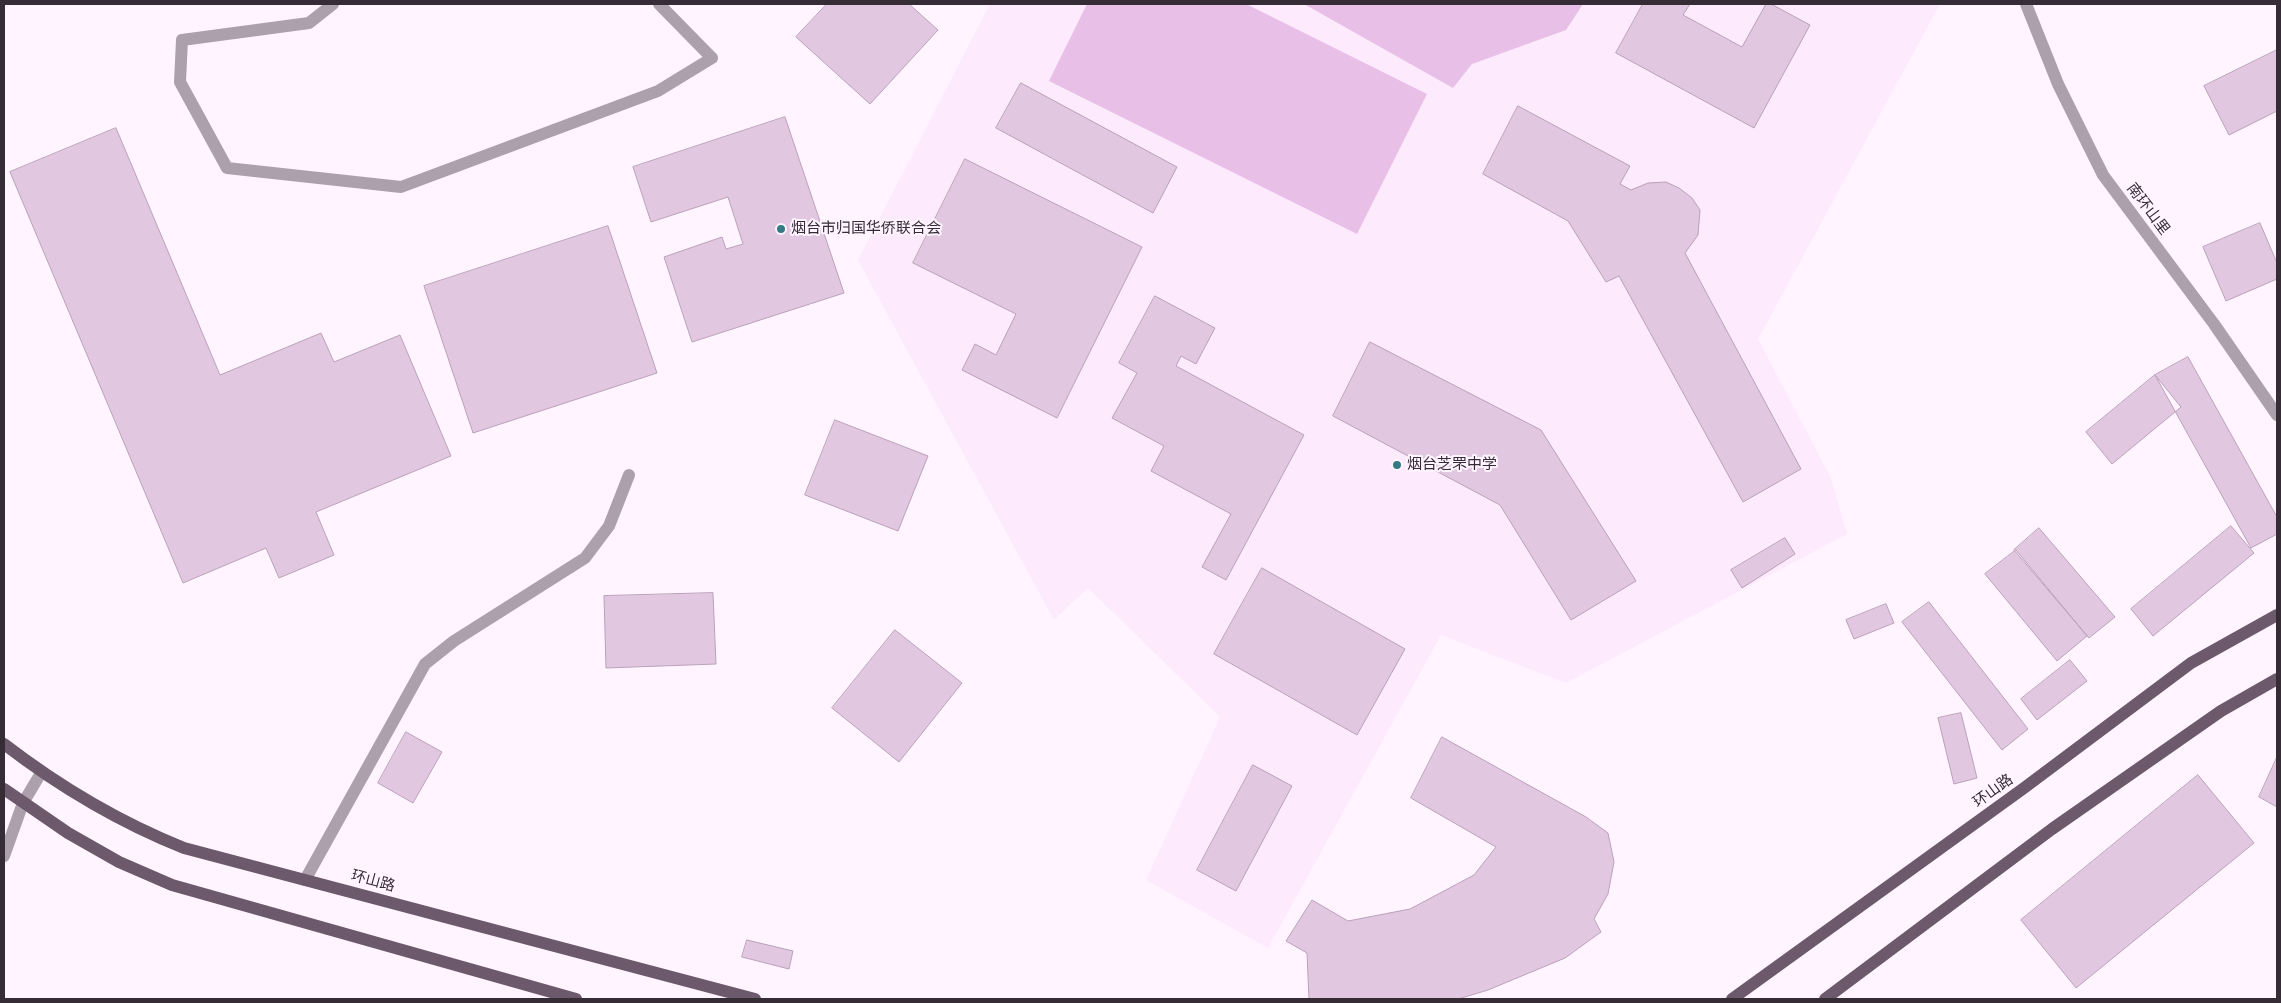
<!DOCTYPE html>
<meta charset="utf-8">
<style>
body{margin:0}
#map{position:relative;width:2281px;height:1003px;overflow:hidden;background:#fff4ff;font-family:Cabin,sans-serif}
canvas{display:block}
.frame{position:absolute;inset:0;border:5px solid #362c36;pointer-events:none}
</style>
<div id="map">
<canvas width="2281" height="1003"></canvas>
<div class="frame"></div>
</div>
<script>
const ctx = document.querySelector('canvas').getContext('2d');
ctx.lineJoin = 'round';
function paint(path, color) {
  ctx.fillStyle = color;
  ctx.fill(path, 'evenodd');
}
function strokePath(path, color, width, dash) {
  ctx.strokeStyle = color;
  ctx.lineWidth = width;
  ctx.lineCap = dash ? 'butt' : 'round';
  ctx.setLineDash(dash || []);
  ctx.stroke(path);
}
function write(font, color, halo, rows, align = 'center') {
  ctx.font = font + ' Cabin,"Noto Sans SC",sans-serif';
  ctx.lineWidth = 4;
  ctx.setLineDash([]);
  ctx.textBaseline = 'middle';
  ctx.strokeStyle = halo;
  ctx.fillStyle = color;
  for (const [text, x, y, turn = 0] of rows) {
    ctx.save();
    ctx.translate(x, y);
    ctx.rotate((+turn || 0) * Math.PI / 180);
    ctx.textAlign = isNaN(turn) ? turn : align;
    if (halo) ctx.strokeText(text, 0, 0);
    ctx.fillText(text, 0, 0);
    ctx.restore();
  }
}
const built = new Path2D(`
 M990,4H1940L1758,339L1831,478L1847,534L1566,683L1441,635L1268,948L1146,880L1220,717L1088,588L1054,620L858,260Z`);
const green = new Path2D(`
 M1087,4H1246L1427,94L1357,234L1049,81Z
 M1304,4H1583L1566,30L1472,64L1453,88Z`);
const building = new Path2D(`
 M827,4H909L938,30L870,104L796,37Z
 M1643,4H1690L1683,15L1742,47L1766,4H1771L1810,25L1754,128L1616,53Z
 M2277,50V111L2229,135L2204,86Z
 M1021,83L1177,167L1153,213L996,128Z
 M1518,106L1630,166L1620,184L1631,190L1648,183L1666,182L1679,188L1692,198L1700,210L1698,235L1685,253L1801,469L1743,502L1619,276L1606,282L1568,221L1483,174Z
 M785,117L844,293L692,342L664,257L722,237L726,249L743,244L728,197L651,222L633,167Z
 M116,128L220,375L321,333L334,362L400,335L451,456L316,512L334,555L279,578L266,548L183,583L10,172Z
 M965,159L1142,247L1057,418L962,370L975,344L996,355L1016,314L913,263Z
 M2260,223L2277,263V279L2226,301L2203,247Z
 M608,226L657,373L473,433L424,286Z
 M1155,296L1215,328L1196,364L1181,356L1176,366L1304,435L1226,580L1202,567L1231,514L1151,471L1164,446L1112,418L1137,373L1119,363Z
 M1370,342L1541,430L1636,581L1571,620L1500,505L1333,416Z
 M2188,357L2277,517V534L2251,548L2155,375Z
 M2155,375L2181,407L2112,464L2086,432Z
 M835,420L928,456L898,531L805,495Z
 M2231,526L2254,553L2153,636L2131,609Z
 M2039,528L2115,617L2089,638L2014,550Z
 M1785,538L1795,554L1742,588L1731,570Z
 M2016,550L2087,636L2057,661L1985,574Z
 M1262,568L1405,649L1357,735L1214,654Z
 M713,593L716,664L606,668L604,596Z
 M1929,602L2028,729L2002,750L1902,622Z
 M1886,604L1894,623L1854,639L1846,620Z
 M895,630L962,683L899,762L832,708Z
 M2070,660L2087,681L2037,720L2021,699Z
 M1961,713L1977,778L1954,784L1938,718Z
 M406,732L442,752L413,803L378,783Z
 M1442,737L1586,817L1608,833L1614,862L1608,894L1594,919L1601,932L1565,958L1488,990L1458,999H1309L1307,953L1286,941L1312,900L1348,921L1410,909L1474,875L1496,847L1411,798Z
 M2277,757V807L2259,797Z
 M1253,765L1292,786L1236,891L1197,870Z
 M2198,775L2254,843L2076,988L2021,920Z
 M747,940L793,951L789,969L742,957Z`);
const minor = new Path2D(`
 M333,4L309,23L182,40L180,82L227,168L401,187L658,91L712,58L659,4
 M2026,4L2058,84L2103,175L2214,324L2277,415
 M4,856L23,803L41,773
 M305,880L425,664L454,641L585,558L609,526L629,475`);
const major = new Path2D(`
 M4,744C60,787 119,822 184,848L755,999
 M4,789L68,833L119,862L172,885L576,999
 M1732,999L2024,788L2191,663L2277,615
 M1825,999L2052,829L2221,711L2277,679`);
const markers = [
 [781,229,5,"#337b83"],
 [1397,465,5,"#337b83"]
];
const streetNames = [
 ["南环山里",2148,209,53],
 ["环山路",1993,791,-36],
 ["环山路",373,881,15]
];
const poiNames = [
 ["烟台市归国华侨联合会",791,229],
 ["烟台芝罘中学",1407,465]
];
paint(built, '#feeafd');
paint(green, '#e8bfe7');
paint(building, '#e1c7e0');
strokePath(building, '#baa1ba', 1);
strokePath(minor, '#aba0ab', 12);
strokePath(major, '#6c596b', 12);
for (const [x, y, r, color] of markers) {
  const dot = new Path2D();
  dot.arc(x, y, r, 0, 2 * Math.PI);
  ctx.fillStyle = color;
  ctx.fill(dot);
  strokePath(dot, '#fff4ff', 2);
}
write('15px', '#362c36', '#fff4ff', streetNames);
write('15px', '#362c36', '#fff4ff', poiNames, 'left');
</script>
